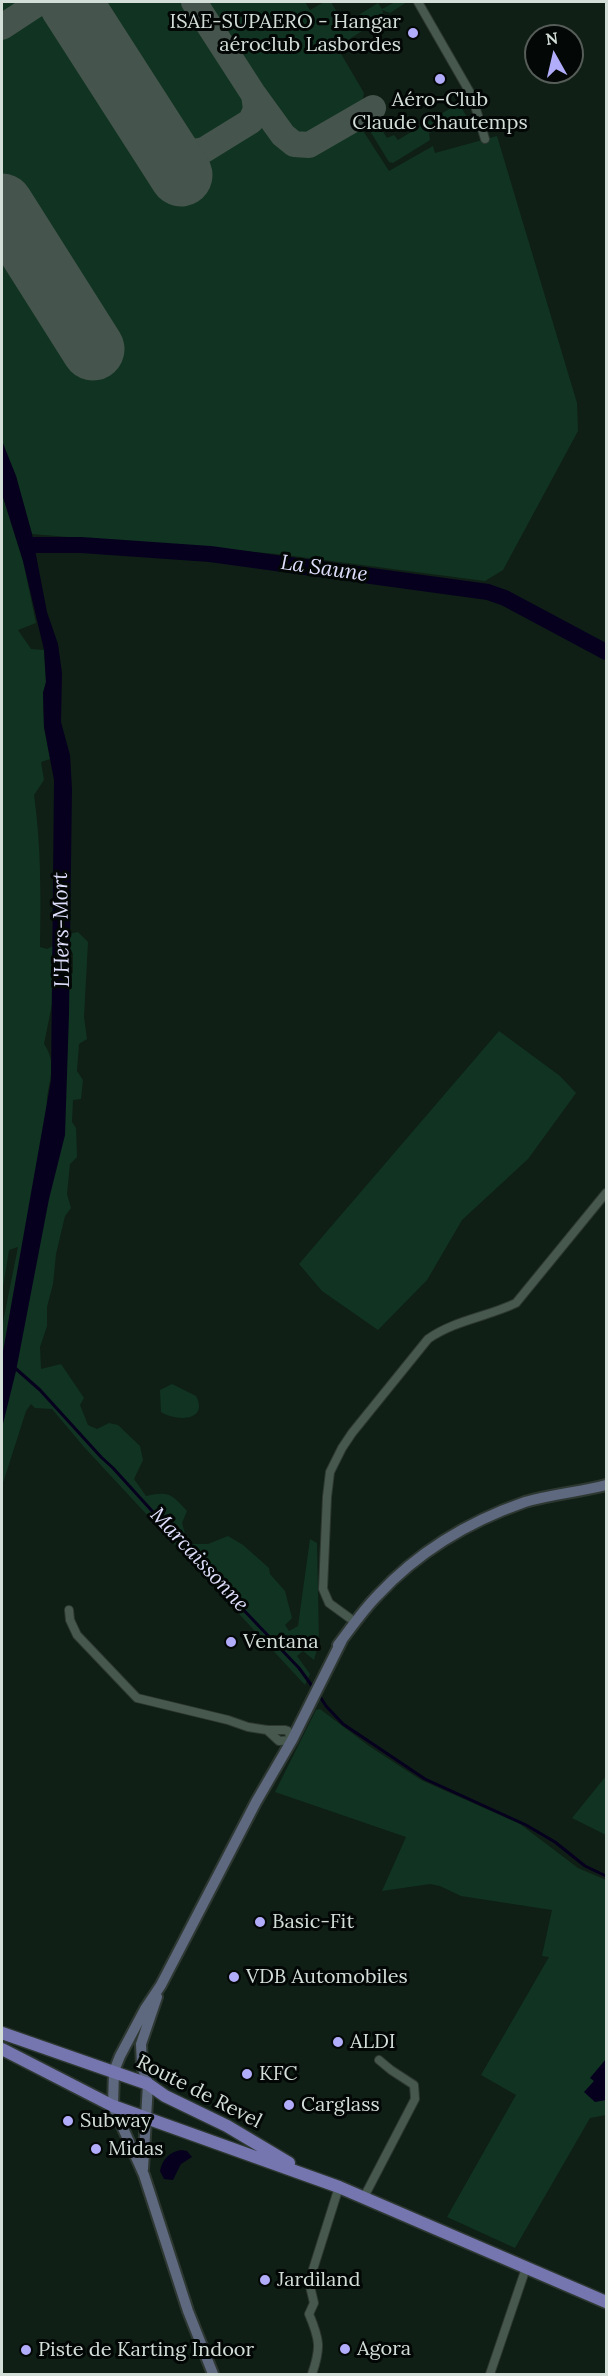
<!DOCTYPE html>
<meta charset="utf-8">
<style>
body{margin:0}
#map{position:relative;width:608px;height:2376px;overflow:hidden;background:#0f1f16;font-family:Lora,serif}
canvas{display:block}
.frame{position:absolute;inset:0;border:3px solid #d3ded8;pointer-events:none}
.north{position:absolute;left:524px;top:24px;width:60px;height:60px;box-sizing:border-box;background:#030705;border:2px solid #565d59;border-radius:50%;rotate:352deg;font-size:16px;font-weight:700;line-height:24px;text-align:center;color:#d3ded8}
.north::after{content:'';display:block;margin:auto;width:21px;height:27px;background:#b1adfa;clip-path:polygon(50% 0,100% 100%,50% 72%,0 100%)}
</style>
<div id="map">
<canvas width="608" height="2376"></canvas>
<div class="frame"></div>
<div class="north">N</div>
</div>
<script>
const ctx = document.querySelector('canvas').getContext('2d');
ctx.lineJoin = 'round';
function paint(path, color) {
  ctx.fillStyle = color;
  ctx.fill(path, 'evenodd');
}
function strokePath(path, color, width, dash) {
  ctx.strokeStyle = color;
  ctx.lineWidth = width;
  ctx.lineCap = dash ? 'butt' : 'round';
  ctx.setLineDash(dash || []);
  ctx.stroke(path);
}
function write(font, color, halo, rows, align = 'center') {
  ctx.font = font + ' Lora,serif';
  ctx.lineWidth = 6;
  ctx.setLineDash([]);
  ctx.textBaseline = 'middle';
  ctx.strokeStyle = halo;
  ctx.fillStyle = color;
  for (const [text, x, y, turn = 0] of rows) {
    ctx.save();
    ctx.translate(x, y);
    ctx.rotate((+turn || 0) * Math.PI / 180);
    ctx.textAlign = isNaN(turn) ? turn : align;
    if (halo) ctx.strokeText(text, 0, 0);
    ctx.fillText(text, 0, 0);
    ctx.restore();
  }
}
const green = new Path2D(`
 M2,2H46L164,185L253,128C279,122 284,161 314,150C330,144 345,131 358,123L389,171L433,146L435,153L497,136L577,403L578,431L503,570L485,581L278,554L32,534L16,476L2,441Z
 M94,2H186L245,94C250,104 247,110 241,119C220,133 198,156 176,130Z
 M204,2H305L310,10L324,2H331L344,24L378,3L382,9L395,2H407L390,13L382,10L384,17L337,47L364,93L362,106L304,139L293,137L287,131Z
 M459,103L469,121L429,133L430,140L393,163L389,162L364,121L372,114L387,138L394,135L398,140Z
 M2,494L23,561L36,623L18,630L31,649L44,650L46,682L43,693L44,727L50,759L41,762L44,780L34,795C41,844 41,897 40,947L47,949L59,943L68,977L73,973V953L67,949L68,934L78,932L88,942L84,1017L87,1039L79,1044L77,1071L83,1080L81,1099L73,1100L72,1122L76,1128L77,1157L70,1164L67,1194L71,1208L65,1216L56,1254L53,1284L47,1307V1326L40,1347L41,1369L61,1364L84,1398L80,1405L88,1425L97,1429L109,1423L118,1425L140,1446L143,1460L134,1479L146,1496C170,1491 171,1494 187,1511L182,1523L188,1544H208L228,1536L243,1545L269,1568L270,1574L285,1591L292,1618L285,1625L289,1631L298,1626L310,1539L317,1543L319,1642L314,1660L303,1651L297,1656L310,1674L305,1685L84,1447L52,1409L35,1408L31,1404L26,1411L2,1486V1327L18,1247L9,1250L2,1294ZM52,1004L57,1155C54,1140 48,1124 47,1108C45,1085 60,1067 44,1044Z
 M499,1031L560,1076L576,1093L528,1159L462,1220L427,1280L378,1330L322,1291L299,1264Z
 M172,1384L196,1396C209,1421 177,1422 161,1412L160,1390Z
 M320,1709L369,1746L421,1780L520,1824L578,1868L606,1880V2115L590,2118L515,2248L447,2217L516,2095L481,2075L549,1957L542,1956L552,1910L461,1896L440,1886L430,1884L382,1891L406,1837L275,1792L316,1710Z
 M606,1776V1835L572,1818Z`);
const water = new Path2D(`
 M2,441L16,476L32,534L47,612L58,644L62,673L61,722L70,755L72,789L69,1014L65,1135L49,1199L16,1371L2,1428V1357L51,1080L54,780L44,727L43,693L46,682L44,650L23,561L2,494Z
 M606,2059V2100L595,2102L584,2092L594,2081L590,2078Z
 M181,2150L187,2151L192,2157L181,2164L173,2180L164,2179L160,2171C162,2160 169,2152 181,2150Z`);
const stream = new Path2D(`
 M15,1368L40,1390L101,1457L113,1468L213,1578L299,1668L315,1690
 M319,1695L326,1706L343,1724L425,1779L526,1825L555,1842L585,1866L606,1876`);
const river = new Path2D(`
 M28,545H81L210,554L488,592L505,598L606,652`);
const taxiway = new Path2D(`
 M73,2L75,9
 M194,2L254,95L283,135L294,144L309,145L373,108
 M2,27L40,2
 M163,147L183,154L204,150L251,121L256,109L254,95`);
const runway = new Path2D(`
 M70,2L181,175
 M2,205L93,349`);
const street = new Path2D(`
 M418,2L472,96L485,139
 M69,1610L70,1620L77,1635L137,1698L228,1720L248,1727L267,1730H285L288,1731L292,1740L279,1741L267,1730
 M355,1622L329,1603L323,1589L327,1497L330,1472L342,1448L352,1433L428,1339C455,1320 487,1317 516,1303L606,1193
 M364,2197L415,2099L414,2085L391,2070L379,2060
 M312,2374C321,2348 320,2340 309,2314L314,2303L309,2282L339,2187
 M490,2374L526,2268`);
const secondary = new Path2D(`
 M338,1645C351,1628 363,1610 378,1595C418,1552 470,1521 525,1502C552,1494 580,1492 606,1485
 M143,2169L148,2084L142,2066L141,2044L157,1997
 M213,2374L188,2311L144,2175L113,2106L114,2071L120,2056L145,2009L161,1985L256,1802L292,1740L342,1640`);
const primary = new Path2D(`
 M2,2033L148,2084L165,2096L227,2126L289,2163
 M2,2049L113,2106L339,2187L606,2302`);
const markers = [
 [413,33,6,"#b1adfa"],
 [440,79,6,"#b1adfa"],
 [231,1642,6,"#b1adfa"],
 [260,1922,6,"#b1adfa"],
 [234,1977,6,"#b1adfa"],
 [338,2042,6,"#b1adfa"],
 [247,2074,6,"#b1adfa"],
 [289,2105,6,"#b1adfa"],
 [68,2121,6,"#b1adfa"],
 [96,2149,6,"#b1adfa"],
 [265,2280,6,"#b1adfa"],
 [345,2349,6,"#b1adfa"],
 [26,2350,6,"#b1adfa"]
];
const poiNames = [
 ["ISAE-SUPAERO - Hangar",401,22,"right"],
 ["aéroclub Lasbordes",401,45,"right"],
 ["Aéro-Club",440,100,"center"],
 ["Claude Chautemps",440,123,"center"],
 ["Ventana",243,1642],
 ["Basic-Fit",272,1922],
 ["VDB Automobiles",246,1977],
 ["ALDI",350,2042],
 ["KFC",259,2074],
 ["Carglass",301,2105],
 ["Subway",80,2121],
 ["Midas",108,2149],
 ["Jardiland",277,2280],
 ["Agora",357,2349],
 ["Piste de Karting Indoor",38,2350]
];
const streetNames = [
 ["Route de Revel",199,2092,27]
];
const waterNames = [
 ["La Saune",324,569,8],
 ["L'Hers-Mort",62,930,-91],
 ["Marcaissonne",199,1560,47]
];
paint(green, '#132');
paint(water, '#06001e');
strokePath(stream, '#06001e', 3);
strokePath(river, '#06001e', 16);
strokePath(taxiway, '#45544c', 26);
strokePath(runway, '#45544c', 63);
strokePath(street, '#2e3832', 10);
strokePath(secondary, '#2e3832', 14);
strokePath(primary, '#2e3832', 15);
strokePath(street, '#47594f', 8);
strokePath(secondary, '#5e687f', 10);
strokePath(primary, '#7576af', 12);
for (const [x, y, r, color] of markers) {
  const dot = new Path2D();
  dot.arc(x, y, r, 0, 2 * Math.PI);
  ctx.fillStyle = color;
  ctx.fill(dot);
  strokePath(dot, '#030705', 2);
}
write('20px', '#d3ded8', '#030705', poiNames, 'left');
write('20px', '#d3ded8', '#030705', streetNames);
write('italic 21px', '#dfdefc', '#030705', waterNames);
</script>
